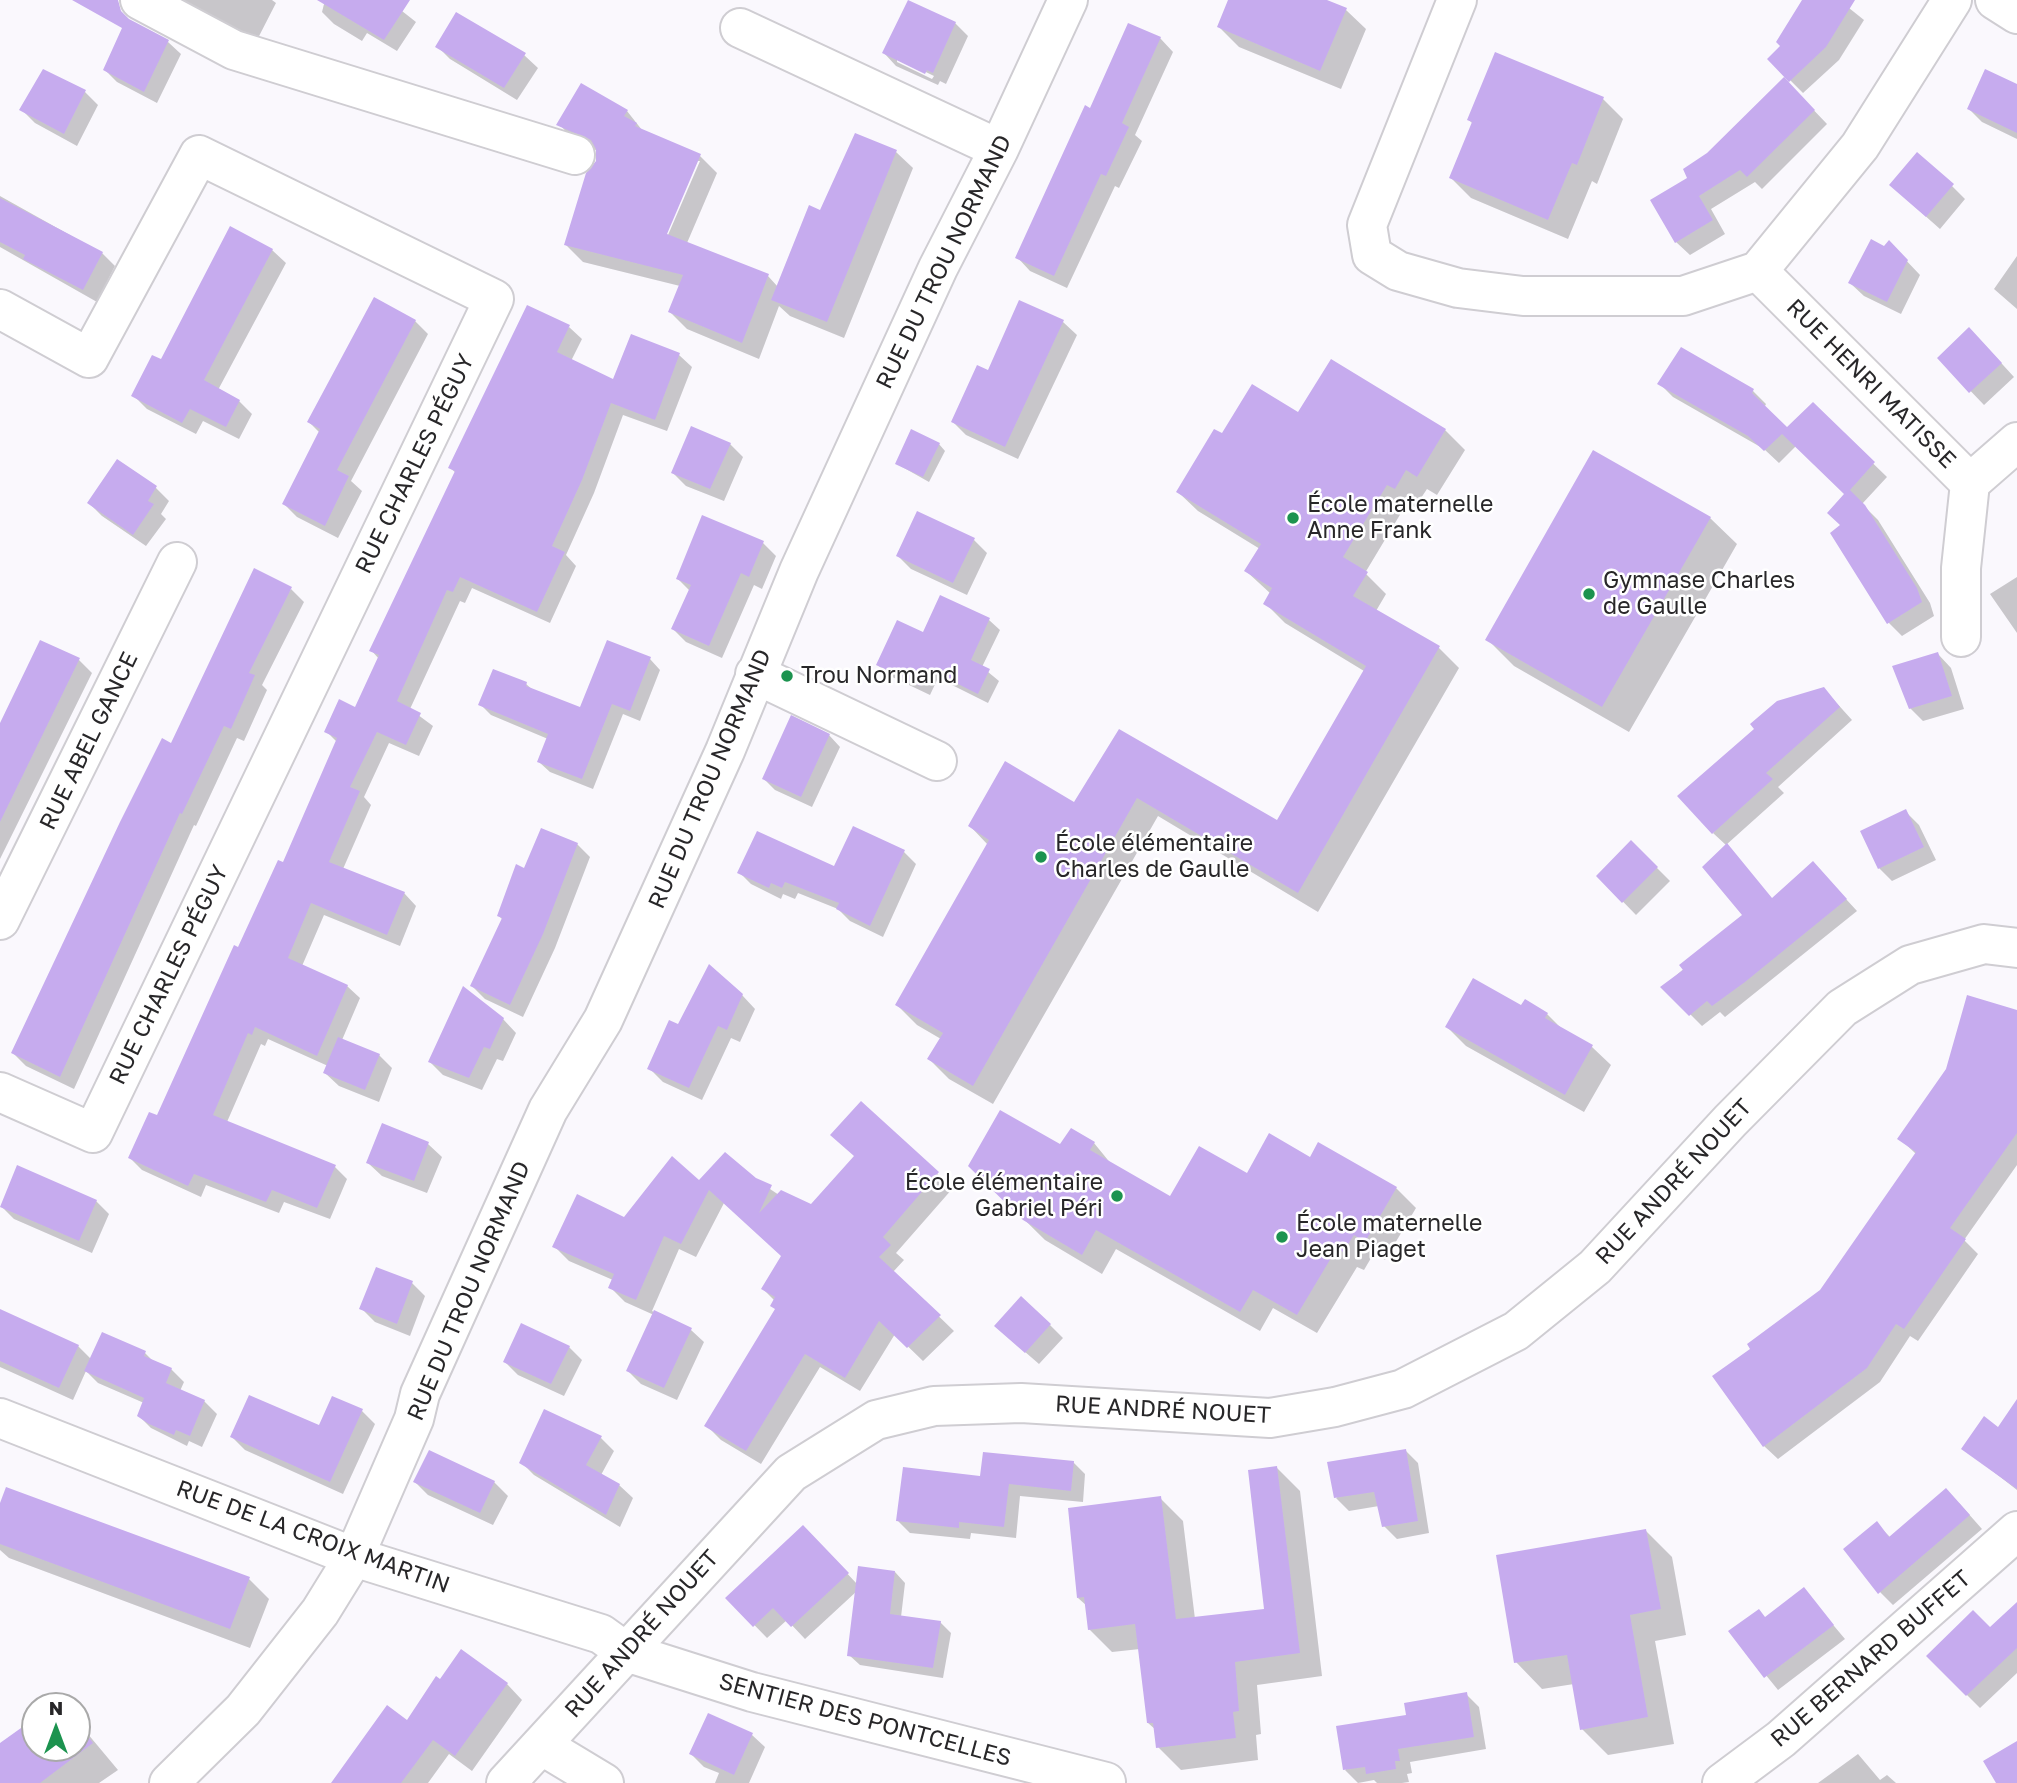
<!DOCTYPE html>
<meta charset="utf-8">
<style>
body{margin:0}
#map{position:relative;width:2017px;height:1783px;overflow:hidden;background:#faf8fd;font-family:"Golos Text",sans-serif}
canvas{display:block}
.north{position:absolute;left:21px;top:1692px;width:70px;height:70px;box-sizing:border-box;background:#fff;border:2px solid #a9a9a9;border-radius:50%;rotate:0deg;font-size:19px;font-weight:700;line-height:28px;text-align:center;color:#282729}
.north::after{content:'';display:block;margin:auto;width:24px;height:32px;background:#1c934f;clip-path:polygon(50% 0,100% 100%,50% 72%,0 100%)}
</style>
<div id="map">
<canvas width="2017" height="1783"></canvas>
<div class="north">N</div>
</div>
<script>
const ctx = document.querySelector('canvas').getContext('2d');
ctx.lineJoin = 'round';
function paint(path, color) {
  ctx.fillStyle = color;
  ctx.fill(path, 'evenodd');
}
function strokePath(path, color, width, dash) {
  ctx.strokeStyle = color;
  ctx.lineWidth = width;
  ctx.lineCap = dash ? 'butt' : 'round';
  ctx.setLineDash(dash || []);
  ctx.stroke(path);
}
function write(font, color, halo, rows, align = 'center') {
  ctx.font = font + ' "Golos Text",sans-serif';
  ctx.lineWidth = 5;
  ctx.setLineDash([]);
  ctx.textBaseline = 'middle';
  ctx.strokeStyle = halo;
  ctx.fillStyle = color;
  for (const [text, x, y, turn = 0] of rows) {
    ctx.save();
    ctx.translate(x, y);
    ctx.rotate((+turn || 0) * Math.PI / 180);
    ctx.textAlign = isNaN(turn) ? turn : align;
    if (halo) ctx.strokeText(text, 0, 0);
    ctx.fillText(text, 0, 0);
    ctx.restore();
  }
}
const shadow = new Path2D(`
 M180,0H272L276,3L256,42Z
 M325,0H388L416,22L397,51L367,33L362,41L334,24L322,12Z
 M1230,0H1322L1346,10L1366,29L1341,89L1239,47L1219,27Z
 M1805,0H1839L1864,20L1839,60L1803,93L1769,59L1782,46Z
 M955,23L968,36L946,84L940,81L938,85L896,66L884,53ZM897,58L934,76L932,79L897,62Z
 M1160,38L1173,52L1135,135L1142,141L1119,188L1115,186L1067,288L1030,271L1017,257L1090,110Z
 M168,42L181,54L157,103L117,82L105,70Z
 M437,46L524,55L538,68L517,100L450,59Z
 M44,71L85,92L98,105L77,146L35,123L21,109Z
 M1784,79L1827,124L1762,189L1755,182L1711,209L1725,234L1690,255L1676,242L1689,178Z
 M2017,86V139L1982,122L1969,109Z
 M1603,99L1623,119L1597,184L1592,181L1568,239L1471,198L1451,178L1473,124L1469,120Z
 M627,111L642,130L700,156L717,173L687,243L768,276L778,287L821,213L896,152L913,168L844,338L790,316L779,306L759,359L687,329L670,312L680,286L583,262L566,245L598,161V151L575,141L559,124ZM696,161H700L665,242L662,241Z
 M1952,186L1965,199L1940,229L1905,198Z
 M0,196L102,253L115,266L97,302L0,247Z
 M272,250L286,263L218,390L239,401L252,414L239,439L203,421L196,434L147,409L134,396Z
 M1902,256L1920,275L1901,314L1864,296L1850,283Z
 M2017,256V309L1994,289Z
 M1020,302L1063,322L1077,335L1018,459L966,435L953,422L989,372Z
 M415,321L428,334L351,481L362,491L338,538L297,517L284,504L320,433L309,422Z
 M569,327L582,339L571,361L614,382L679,355L692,367L667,431L623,415L594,493L566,555L576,566L550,623L472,588L465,603L460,601L410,709L433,726L419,756L389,743L364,797L371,805L343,869L404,893L416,906L400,946L324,915L302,966L347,986L360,998L342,1040L379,1055L392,1068L379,1102L339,1086L325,1073L328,1066L268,1039L265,1046L261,1044L227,1122L335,1167L347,1179L330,1219L284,1202L279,1213L206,1185L201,1197L142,1170L130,1158L158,1117L284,864L337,742L326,731L356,709L379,659L371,650L456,473L450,468Z
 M1982,342L2014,377L1984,405L1939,358Z
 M1660,384L1753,391L1766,404L1764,408L1787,430L1813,405L1887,477L1862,504L1878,520L1930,603L1934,616L1902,636L1889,623L1842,525L1846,494L1796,446L1779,463L1764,449L1673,397Z
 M1299,414L1445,430L1465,450L1437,495L1427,489L1415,507L1407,503L1365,573L1386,594L1376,611L1439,648L1459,668L1318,912L1158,816L993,1104L949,1079L929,1059L941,1039L917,1025L897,1005L988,845L970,826L1075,805L1120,732L1278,822L1364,671L1285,623L1265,603L1271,594L1246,571L1260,549L1198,511L1178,492L1222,436Z
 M730,444L743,457L724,501L686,486L673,473Z
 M939,444L945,451L929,482L897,464Z
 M118,462L156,488L169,501L161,514L166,519L146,546L102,516L89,503Z
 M1710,518L1737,544L1629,732L1514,666L1488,640Z
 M974,540L987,553L967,595L911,569L898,556Z
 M763,543L776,556L762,589L754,585L722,658L686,642L673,629L690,591L678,579Z
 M2017,577V633L1990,594Z
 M291,589L304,602L262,685L267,690L244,741L237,738L196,826L194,825L74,1089L26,1066L13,1053L172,745Z
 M941,598L989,620L1000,630L982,667L999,681L988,703L938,678L930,695L888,675L878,665L924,634Z
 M41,642L79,660L92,673L0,859V744Z
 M1938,654L1951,668L1964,709L1923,721L1910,708Z
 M650,659L660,670L640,721L623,714L593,789L550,772L539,762L548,739L491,715L480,704L526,684L533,690L581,709Z
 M1824,689L1852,720L1778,787L1784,793L1726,845L1773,900L1824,875L1857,911L1725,1017L1720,1012L1702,1026L1663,987L1745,915L1727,846L1713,833Z
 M829,735L840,747L812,807L775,790L764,779Z
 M1906,812L1919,825L1936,860L1892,881L1879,868Z
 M1631,842L1670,881L1636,915L1598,876Z
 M577,844L590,857L555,948L523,1017L485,999L472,986L503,920L499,916L524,870Z
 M904,852L916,864L883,937L850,921L838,909L798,893L795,899L783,894L781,899L751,884L739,872L835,869Z
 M742,995L755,1009L740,1042L731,1038L702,1100L663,1082L649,1068Z
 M1526,1001L1547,1014L1564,1031L1592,1047L1611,1065L1584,1112L1466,1046L1447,1027L1522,1007Z
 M2017,1012V1165L1964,1240L1978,1254L1918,1341L1910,1336L1880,1382L1778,1459L1764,1446L1752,1349L1822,1291L1916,1154L1899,1138Z
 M503,1019L516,1033L503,1061L497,1059L482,1090L443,1075L430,1062Z
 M861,1104L953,1188L896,1253L904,1260L893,1272L954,1331L923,1361L895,1334L860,1391L820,1367L761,1464L721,1440L706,1425L776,1310L775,1301L763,1289L783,1257L724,1203L696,1257L679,1249L652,1311L691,1330L704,1342L677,1400L641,1384L628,1371L654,1315L625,1302L610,1287L613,1280L569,1261L555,1247L625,1219L699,1183L755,1179L779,1195L812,1206L855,1157Z
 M383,1125L428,1144L442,1157L427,1193L382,1176L368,1163Z
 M1094,1143L1112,1165L1171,1198L1311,1159L1396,1188L1416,1208L1385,1260L1374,1253L1364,1270L1357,1267L1317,1333L1273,1308L1260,1331L1116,1249L1102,1274L1045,1240L970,1166L1061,1146Z
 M96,1201L109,1214L92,1253L14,1219L1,1206Z
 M412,1283L425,1296L410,1336L375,1322L361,1308Z
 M0,1310L78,1346L91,1359L145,1353L154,1362L171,1369L184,1382L180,1391L204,1401L217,1414L202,1447L189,1441L187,1446L151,1428L139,1416L144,1403L98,1383L86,1371L73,1400L0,1367Z
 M1050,1325L1063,1338L1039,1364L1009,1338Z
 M569,1347L582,1360L564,1396L518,1375L505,1362Z
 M2017,1402V1490L1963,1448L1998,1429Z
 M362,1411L375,1424L343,1494L245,1450L232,1437L320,1428Z
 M601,1438L614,1451L601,1475L619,1485L633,1498L620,1527L534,1475L521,1462Z
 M1405,1450L1418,1463L1429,1533L1397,1539L1384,1526L1379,1506L1349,1511L1336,1498Z
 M429,1453L494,1482L508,1496L493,1525L428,1495L415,1482Z
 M1073,1462L1085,1474L1083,1502L1020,1496L1016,1538L971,1533L970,1539L910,1533L898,1521L982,1478Z
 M1277,1468L1300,1491L1322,1676L1257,1685L1261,1734L1256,1735L1258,1760L1181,1770L1158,1747L1156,1730L1148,1723L1140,1649L1112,1652L1089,1629L1087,1606L1078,1598L1160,1498L1183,1521L1195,1619L1266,1611Z
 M1959,1503L1982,1529L1893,1605L1880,1592L1877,1524L1891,1538Z
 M0,1508L249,1579L269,1599L250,1648L9,1558L0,1550Z
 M1645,1530L1672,1557L1686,1635L1655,1641L1674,1744L1608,1755L1582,1729L1574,1684L1542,1689L1516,1662Z
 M816,1540L857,1584L895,1572L905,1583L901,1617L940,1622L951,1633L943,1678L860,1665L849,1655L857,1591L805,1639L787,1620L767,1638L728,1598Z
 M1803,1589L1845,1639L1778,1690L1731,1632L1766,1618Z
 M2017,1604V1673L1980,1708L1928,1656L1991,1630Z
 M440,1681L507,1684L522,1700L472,1771L449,1754L428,1783H333L407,1722Z
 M1466,1694L1479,1707L1486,1749L1410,1762L1412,1773L1407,1774L1409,1782L1402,1783H1377L1374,1780L1358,1783L1345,1770L1408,1716Z
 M709,1715L752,1735L765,1747L749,1783H715L719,1773L704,1767L691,1754Z
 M35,1720V1748H77V1721L118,1770L99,1783H0V1745Z
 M1858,1754L1880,1780L1887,1775L1896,1783H1818Z`);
const building = new Path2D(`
 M72,0H118L121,11L129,19L169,40L144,92L103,70L122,28Z
 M317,0H410L384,40Z
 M908,0L956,22L933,73L927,70L925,74L882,53Z
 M1228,0H1327L1347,8L1320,71L1217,27Z
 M1802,0H1855L1826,47L1789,82L1767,59L1780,46L1776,42Z
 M456,12L526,53L504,88L435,47Z
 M1128,23L1161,37L1122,123L1129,127L1106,176L1101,174L1054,276L1015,258L1085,105L1090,108Z
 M1495,52L1604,97L1577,165L1572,163L1548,220L1449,178L1472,122L1467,120Z
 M43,69L86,90L64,134L19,110Z
 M1985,69L2017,84V133L1967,109Z
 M1784,77L1815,110L1747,177L1740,170L1699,196L1713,220L1675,243L1650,200L1687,178L1683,169L1707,153Z
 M581,83L628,110L624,116L637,123L635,126L701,154L667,234L769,274L742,343L668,312L683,275L564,245L586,173L596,161V149L591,140L556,125Z
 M855,133L897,150L827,322L771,300L809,205L820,210Z
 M1917,152L1954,184L1926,217L1889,185Z
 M0,198L103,252L83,290L23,259L25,255L0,242Z
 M230,226L273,249L204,380L240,400L226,427L190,409L182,423L131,396L152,355L161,359Z
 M1871,239L1884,246L1889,240L1908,260L1887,302L1848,283Z
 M374,297L416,320L337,470L349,476L325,526L282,504L320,429L307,422Z
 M1019,300L1064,320L1005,447L951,422L977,365L988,370Z
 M527,305L570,325L557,352L613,379L631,334L680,353L655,420L611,403L582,480L552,546L565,552L537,612L460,577L453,592L447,590L397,701L421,713L406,745L377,732L350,787L360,791L329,862L405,892L387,935L311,903L288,958L348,985L317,1056L255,1027L252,1035L248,1033L213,1115L336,1165L317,1208L272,1190L266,1202L194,1174L188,1186L128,1158L149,1112L157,1115L234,945L238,947L278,860L283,862L337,738L324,732L339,699L355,707L379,655L369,651L455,471L448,468Z
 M1969,327L2002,363L1969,393L1937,358Z
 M1681,347L1754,389L1752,393L1787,427L1813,402L1875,462L1850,490L1865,505L1917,588L1922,602L1887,624L1830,533L1840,525L1827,513L1844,494L1782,434L1764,451L1748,436L1657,384Z
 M1331,359L1446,429L1417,477L1406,470L1395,489L1387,485L1343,557L1368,572L1353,596L1440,646L1298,893L1137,798L973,1086L927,1059L943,1033L895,1005L989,840L968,826L1005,761L1074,802L1119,729L1277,820L1366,666L1263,604L1272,588L1244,571L1261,544L1176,492L1214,429L1222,433L1252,384L1298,412Z
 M691,426L731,443L710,489L671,473Z
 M911,429L940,443L923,477L895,464Z
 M1593,450L1711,517L1602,707L1485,640Z
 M117,459L157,486L148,501L154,504L133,535L87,503Z
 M917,511L975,538L953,583L896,556Z
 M702,515L764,541L749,577L741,573L709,646L671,629L691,585L676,579Z
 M254,568L292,587L249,673L255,675L231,729L224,726L182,814L180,813L60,1077L11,1053L120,822L162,738L171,743Z
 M940,595L990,618L971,660L990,669L978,694L928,669L920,686L876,665L897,620L923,632Z
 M40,640L80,658L0,822V723Z
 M607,640L651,657L630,711L612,704L582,779L537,762L548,734L478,705L493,669L527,682L526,686L580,707Z
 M1938,652L1952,696L1909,709L1892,666Z
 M1824,687L1840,707L1766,773L1773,779L1712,834L1677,796L1754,729L1750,724L1777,701Z
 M791,715L830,734L801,797L762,779Z
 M1906,809L1924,847L1878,869L1860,831Z
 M853,826L905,850L870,926L836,909L839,903L785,882L782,888L771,883L769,888L737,873L757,831L834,866Z
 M541,828L578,843L543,934L510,1005L470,986L502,918L497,916L516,864L524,868Z
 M1631,840L1658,867L1622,903L1596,876Z
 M1727,843L1772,898L1813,861L1847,899L1745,982L1712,1006L1707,1001L1689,1016L1660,987L1683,970L1679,965L1742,915L1702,867Z
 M709,964L743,994L727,1030L718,1026L689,1088L647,1069L669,1020L678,1024Z
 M1473,978L1521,1005L1525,999L1548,1013L1545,1018L1593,1045L1565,1095L1445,1027Z
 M463,986L504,1018L490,1049L484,1047L469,1078L428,1062Z
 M1967,995L2017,1010V1133L1950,1228L1966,1239L1904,1329L1896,1324L1867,1368L1763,1447L1712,1376L1750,1349L1747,1344L1820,1290L1916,1152L1897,1139L1946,1069Z
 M338,1037L380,1054L365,1090L323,1073Z
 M861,1101L939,1172L883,1237L891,1245L879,1257L941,1315L907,1348L879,1321L845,1378L805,1354L746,1451L704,1426L775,1309L770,1306L775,1297L761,1289L781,1256L709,1190L681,1244L664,1236L636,1300L608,1288L614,1274L552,1247L577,1194L624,1217L672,1156L699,1180L725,1152L756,1178L772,1185L759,1213L781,1190L811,1204L854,1156L830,1135Z
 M1000,1110L1060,1144L1071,1128L1095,1142L1090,1150L1170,1196L1199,1146L1247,1173L1269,1133L1310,1157L1318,1142L1397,1187L1365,1242L1354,1235L1343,1252L1337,1248L1297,1315L1253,1290L1240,1312L1096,1230L1082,1255L1023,1220L968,1166Z
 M382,1123L429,1142L414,1181L366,1163Z
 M17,1165L97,1200L79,1241L0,1207Z
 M376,1267L413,1281L397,1324L359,1309Z
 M1021,1296L1051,1324L1025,1353L994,1326Z
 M0,1309L79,1345L59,1388L0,1361Z
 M654,1310L692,1328L664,1388L626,1371Z
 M521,1323L570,1346L551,1384L503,1362Z
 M102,1332L146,1351L144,1356L172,1368L166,1383L205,1400L190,1436L176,1430L174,1435L149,1424L137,1416L144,1398L84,1371Z
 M249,1395L319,1425L332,1396L363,1409L330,1482L230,1437Z
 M2017,1399V1489L1961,1449L1984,1416L1998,1427Z
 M544,1409L602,1436L586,1465L620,1484L606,1515L519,1463Z
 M1406,1449L1418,1521L1382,1527L1374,1492L1334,1498L1327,1462Z
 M429,1450L495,1481L480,1513L413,1482Z
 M983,1452L1074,1461L1071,1491L1009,1484L1004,1527L959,1522V1528L896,1521L903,1467L980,1476Z
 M1277,1466L1300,1653L1235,1662L1239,1711L1233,1712L1236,1738L1156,1748L1153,1723H1147L1135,1624L1088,1630L1084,1597L1077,1598L1068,1508L1161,1496L1176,1619L1264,1609L1248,1470Z
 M6,1487L250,1577L230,1629L0,1544V1503Z
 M1946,1488L1970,1515L1878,1594L1843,1549L1877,1521L1889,1537Z
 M803,1525L849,1573L791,1627L773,1608L753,1627L725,1598Z
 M1646,1529L1661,1609L1630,1615L1648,1717L1580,1730L1567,1655L1514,1663L1496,1555Z
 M858,1566L895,1571L890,1614L941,1621L933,1668L847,1656Z
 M1804,1587L1834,1625L1764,1678L1728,1631L1759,1609L1765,1617Z
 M2017,1602V1648L1966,1696L1926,1656L1973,1610L1990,1627Z
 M461,1649L508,1683L455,1756L433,1740L401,1783H331L387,1705L407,1720L436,1676L440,1679Z
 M1467,1692L1474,1737L1398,1749L1400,1761H1395L1396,1769L1366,1774L1365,1767L1343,1770L1336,1726L1406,1715L1404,1703Z
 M708,1713L753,1733L734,1775L689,1754Z
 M35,1718V1748H77V1722L93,1743L40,1783H0V1743Z
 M2017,1741V1783H1996L1983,1761Z`);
const minor = new Path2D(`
 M140,0L234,50L575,155
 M1457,0L1367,225L1372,255L1398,271L1458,288L1523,296H1683L1758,271L1860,146L1952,0
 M1995,0L2017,14
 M740,28L999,149
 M1758,271L1970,483
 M0,309L89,358L199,155L494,299L93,1133L0,1092
 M1970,483L2017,442
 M1961,637V568L1970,483
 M755,674L937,761
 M0,920L177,562
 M0,1418L354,1557L601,1634L626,1652L752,1692L1106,1782
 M541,1745L604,1783
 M169,1783L243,1710L320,1612L354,1557L414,1419L420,1394L548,1110L603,1020L725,751L799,571L938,268L999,149L1068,0
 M506,1783L791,1473L876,1420L934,1406L1021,1403L1270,1418L1335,1407L1403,1389L1516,1331L1595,1267L1730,1121L1842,1008L1910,965L1984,944L2017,948
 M1722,1783L1781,1739L2017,1531`);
const markers = [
 [1293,518,7,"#1c934f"],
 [1589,594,7,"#1c934f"],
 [787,676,7,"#1c934f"],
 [1041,857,7,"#1c934f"],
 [1117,1196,7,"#1c934f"],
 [1282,1237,7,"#1c934f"]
];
const streetNames = [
 ["RUE DU TROU NORMAND",944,262,-64],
 ["RUE HENRI MATISSE",1871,384,45],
 ["RUE CHARLES PÉGUY",415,464,-64],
 ["RUE ABEL GANCE",89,741,-64],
 ["RUE DU TROU NORMAND",710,779,-67],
 ["RUE CHARLES PÉGUY",169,975,-64],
 ["RUE ANDRÉ NOUET",1674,1182,-47],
 ["RUE DU TROU NORMAND",469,1291,-67],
 ["RUE ANDRÉ NOUET",1163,1410,3],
 ["RUE DE LA CROIX MARTIN",313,1537,20],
 ["RUE ANDRÉ NOUET",642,1634,-48],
 ["RUE BERNARD BUFFET",1871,1659,-41],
 ["SENTIER DES PONTCELLES",865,1720,15]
];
const poiNames = [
 ["École maternelle",1307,505],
 ["Anne Frank",1307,531],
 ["Gymnase Charles",1603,581],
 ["de Gaulle",1603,607],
 ["Trou Normand",801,676],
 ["École élémentaire",1055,844],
 ["Charles de Gaulle",1055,870],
 ["École élémentaire",1103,1183,"right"],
 ["Gabriel Péri",1103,1209,"right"],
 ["École maternelle",1296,1224],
 ["Jean Piaget",1296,1250]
];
paint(shadow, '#0003');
paint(building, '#c6abee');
strokePath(minor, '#cfcdd2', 42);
strokePath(minor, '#fff', 38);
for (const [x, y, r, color] of markers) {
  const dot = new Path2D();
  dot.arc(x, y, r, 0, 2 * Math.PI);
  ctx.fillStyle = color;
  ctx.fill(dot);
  strokePath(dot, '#fff', 2.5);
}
write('23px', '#282729', '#fff', streetNames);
write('23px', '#282729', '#fff', poiNames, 'left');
</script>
